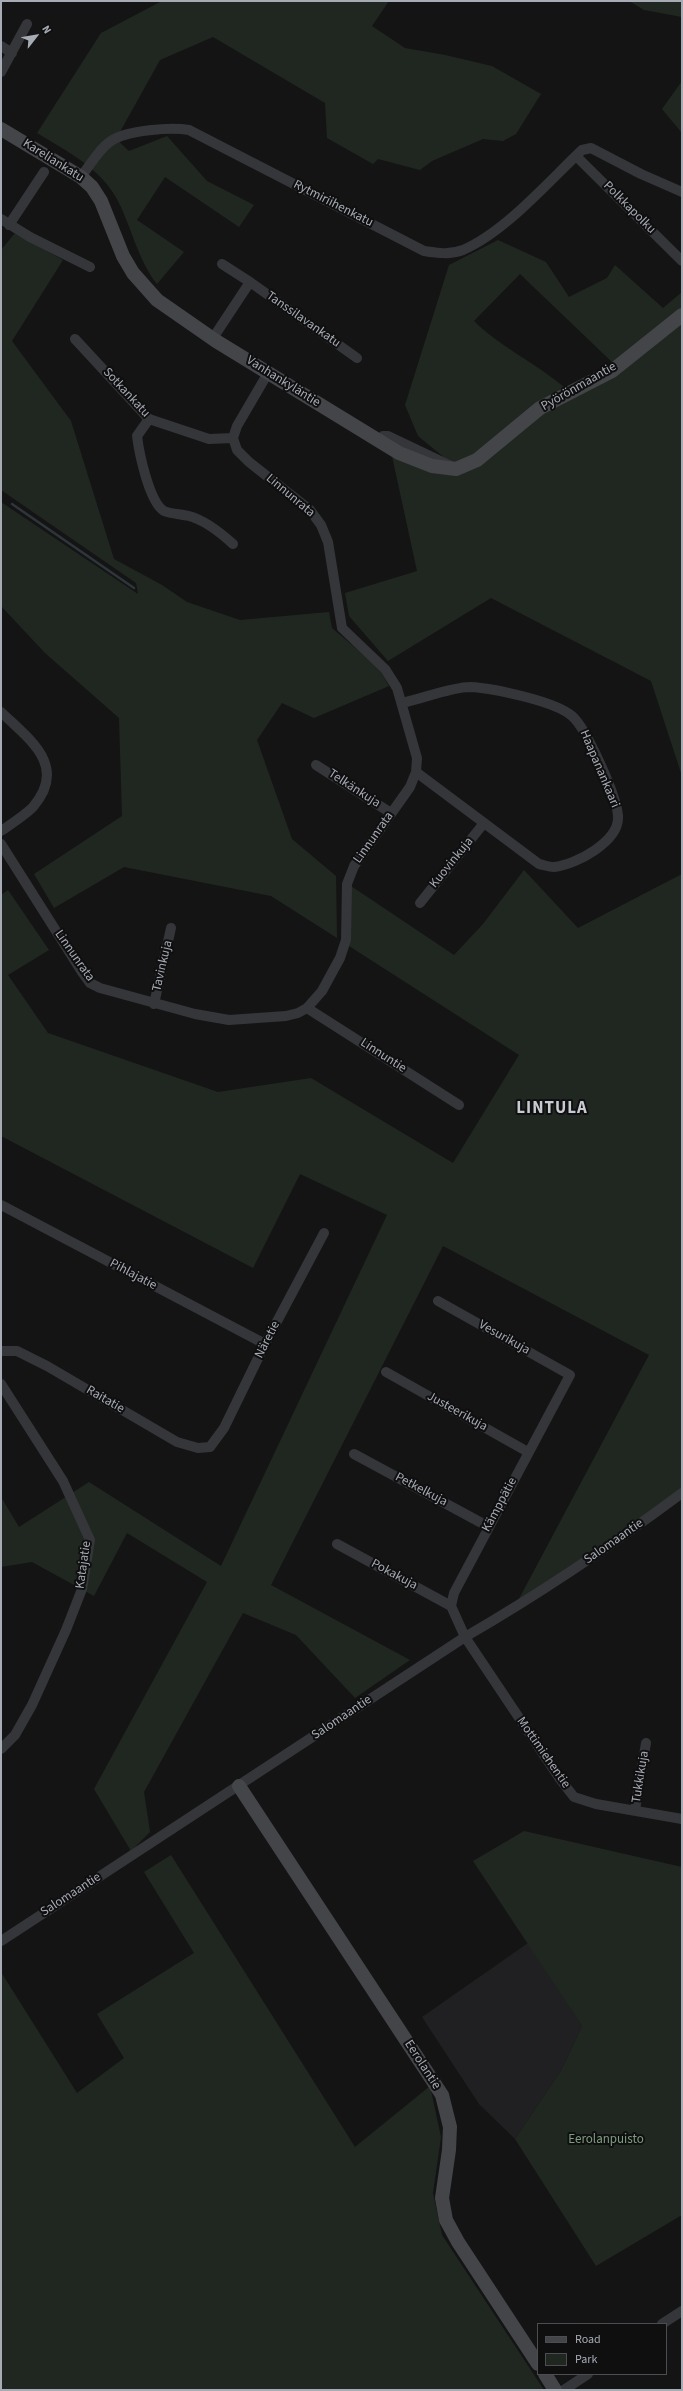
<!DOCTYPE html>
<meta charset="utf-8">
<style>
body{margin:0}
#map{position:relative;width:683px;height:2391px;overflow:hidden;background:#141415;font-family:"Source Sans 3",sans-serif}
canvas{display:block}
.frame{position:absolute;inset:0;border:2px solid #a7abb4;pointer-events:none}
.legend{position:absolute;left:537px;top:2323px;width:130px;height:52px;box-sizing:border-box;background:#0f0f10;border:1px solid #4c4d52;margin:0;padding:5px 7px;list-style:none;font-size:12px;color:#a7abb4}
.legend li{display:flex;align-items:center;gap:8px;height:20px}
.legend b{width:20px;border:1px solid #4c4d52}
.north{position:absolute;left:16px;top:16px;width:40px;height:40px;-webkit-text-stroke:3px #0f0f10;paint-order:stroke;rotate:59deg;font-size:11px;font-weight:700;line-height:16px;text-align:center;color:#a7abb4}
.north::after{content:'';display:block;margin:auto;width:14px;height:18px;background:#a7abb4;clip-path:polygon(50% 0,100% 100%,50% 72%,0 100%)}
</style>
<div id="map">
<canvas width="683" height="2391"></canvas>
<div class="frame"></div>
<ul class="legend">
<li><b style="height:5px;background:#434549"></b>Road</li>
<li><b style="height:11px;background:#202721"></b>Park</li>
</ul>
<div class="north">N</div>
</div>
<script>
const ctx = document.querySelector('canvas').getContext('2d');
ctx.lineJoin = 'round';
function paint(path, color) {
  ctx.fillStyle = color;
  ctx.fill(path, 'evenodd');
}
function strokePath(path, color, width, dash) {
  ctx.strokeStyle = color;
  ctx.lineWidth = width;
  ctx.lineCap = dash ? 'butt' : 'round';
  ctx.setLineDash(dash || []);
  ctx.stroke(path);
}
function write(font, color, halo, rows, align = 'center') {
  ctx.font = font + ' "Source Sans 3",sans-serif';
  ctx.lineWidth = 4;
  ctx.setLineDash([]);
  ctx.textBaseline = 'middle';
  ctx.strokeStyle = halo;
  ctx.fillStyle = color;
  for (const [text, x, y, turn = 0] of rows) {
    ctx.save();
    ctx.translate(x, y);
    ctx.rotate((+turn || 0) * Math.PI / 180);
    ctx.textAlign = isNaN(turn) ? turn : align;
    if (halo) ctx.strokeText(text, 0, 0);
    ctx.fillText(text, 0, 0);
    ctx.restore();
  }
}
const built = new Path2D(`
 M528,1943L582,2026L562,2069L515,2139L479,2104L422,2017Z`);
const green = new Path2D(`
 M162,1H389L372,26L405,48L445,55L492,66L541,94L516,134L503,141L483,139L432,161L420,170L378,159L373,164L327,138L325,103L213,37L160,60L116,139L129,151L167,136L207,181L254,205L239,227L165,177L137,220L184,252L157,284C138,260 132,229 118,201C101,168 68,152 37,133L101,33Z
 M629,1H682V17L644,10Z
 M682,81V133L662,109Z
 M15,233L63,260L12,341L71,421L114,559L162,585L187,602L240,620L329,612L332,628L378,667L389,686L314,718L282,703L257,740L292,839L336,876L337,938L271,896L124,867L54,908L34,874L122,816L119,718L45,653L1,606V502L138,594L136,583L1,490V250Z
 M498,240L546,262L569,297L607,278L615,265L663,308L682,292V309L614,364L520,274L474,321C501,348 537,363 566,389L471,457L451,463L418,436L405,405L449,265Z
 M682,315V776L651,681L491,598L388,661L349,616L345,593L417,571L390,447L456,469L540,408L612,371Z
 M524,870L578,928L682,874V1493L513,1610L649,1355L443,1246L271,1585L410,1660L355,1698L296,1635L243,1613L144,1792L150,1832L131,1851L94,1789L207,1582L127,1533L94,1596L32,1562L1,1567V1497L19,1527L89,1482L221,1566L387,1215L300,1174L253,1268L1,1136V895L8,890L49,950L8,975L48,1033L218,1092L311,1078L453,1163L519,1055L349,946L351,886L454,955L483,924Z
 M524,1831L682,1867V2215L596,2266L515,2139L562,2069L582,2026L473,1861Z
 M171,1855L355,2147L430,2086L441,2137L433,2193L442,2235L544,2390H1V1972L77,2093L124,2058L97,2014L194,1953L144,1872Z`);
const stream = new Path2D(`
 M12,504L134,588`);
const street = new Path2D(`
 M1,46L12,53
 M1,72L27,24
 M576,156L682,261
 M81,177C90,165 99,149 111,141C127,130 171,127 189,130L424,251C437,253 450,255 463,250C505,232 548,182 582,150L591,148L641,174L682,192
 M1,219L30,237L90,267
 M9,225L44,172
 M222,264L250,282
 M213,338L250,282L357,358
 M75,339L149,419L209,439L233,438
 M149,419L137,436C139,452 149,502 164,511C171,514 181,514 189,516C204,520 222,534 233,544
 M380,441L383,436H388L453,467
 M402,703C421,699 452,687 470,687C492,688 555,701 572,716C586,728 617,796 618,816C620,841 576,865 554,867C549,867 544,865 539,864L416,772
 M1,712C30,740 68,766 33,807C24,816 11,824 1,831
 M316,765L391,813
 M1,844L82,972L90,983L100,988L195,1014L229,1020L286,1016L298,1013L307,1008L322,991L340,958L346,940L347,884L354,866L410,787L416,772L417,758L397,688L385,669L342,628L328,542L321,525L310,510L249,462L237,450L233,438L237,426L268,373
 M420,903L484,823
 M154,1004L171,928
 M307,1008L459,1105
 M1,1205L265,1344
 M438,1301L570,1375L454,1593L451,1606L465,1637L560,1779L574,1797L596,1804L682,1819
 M1,1351H17L47,1366L177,1442L198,1448L210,1447L224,1428L265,1344L324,1233
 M386,1372L528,1452
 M1,1384L63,1481L90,1540L82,1589L66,1630L32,1705L15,1735L1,1749
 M354,1454L489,1527
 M337,1544L451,1606
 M635,1810L646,1743
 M1,1941L465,1637C541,1593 612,1545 682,1493
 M662,2324L682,2311
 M564,2390L588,2374`);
const secondary = new Path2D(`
 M1,129L81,177L92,187L101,201L123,256L133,273L157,300L216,341L399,453L432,466L456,469L477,460L540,408L612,371L682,315
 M239,1786L442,2095L450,2127L449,2150L442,2198L446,2220L458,2242L538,2364
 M545,2374L555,2390`);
const streetNames = [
 ["Kareliankatu",53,161,32],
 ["Rytmiriihenkatu",333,204,27],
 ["Polkkapolku",629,208,45],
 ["Tanssilavankatu",303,320,35],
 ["Vanhankyläntie",283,382,32],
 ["Pyörönmaantie",579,387,-30],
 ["Sotkankatu",126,393,47],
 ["Linnunrata",290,496,40],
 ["Haapanankaari",599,769,67],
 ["Telkänkuja",354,789,33],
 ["Linnunrata",374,838,-55],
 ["Kuovinkuja",452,863,-51],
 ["Linnunrata",74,956,55],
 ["Tavinkuja",163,966,-77],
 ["Linnuntie",383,1056,33],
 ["Pihlajatie",133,1275,28],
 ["Vesurikuja",504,1338,29],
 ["Näretie",268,1340,-63],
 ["Raitatie",105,1400,30],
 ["Justeerikuja",457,1412,29],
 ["Petkelkuja",421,1490,28],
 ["Kämppätie",500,1505,-62],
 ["Salomaantie",614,1542,-35],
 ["Katajatie",84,1565,-82],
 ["Pokakuja",394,1575,28],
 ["Salomaantie",342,1718,-34],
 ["Mottimiehentie",543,1753,55],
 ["Tukkikuja",641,1777,-81],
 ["Salomaantie",71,1895,-33],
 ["Eerolantie",422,2065,57]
];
const parkNames = [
 ["Eerolanpuisto",606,2140]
];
const districtNames = [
 ["LINTULA",552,1109]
];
paint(built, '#202022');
paint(green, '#202721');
strokePath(stream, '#2e363c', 2.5);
strokePath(street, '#35363a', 10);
strokePath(secondary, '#434549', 14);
write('13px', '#a7abb4', '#0f0f10', streetNames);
write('13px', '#809d81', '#0f0f10', parkNames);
ctx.letterSpacing = '1px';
write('bold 17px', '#c7cad0', '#0f0f10', districtNames);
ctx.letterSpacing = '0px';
</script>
